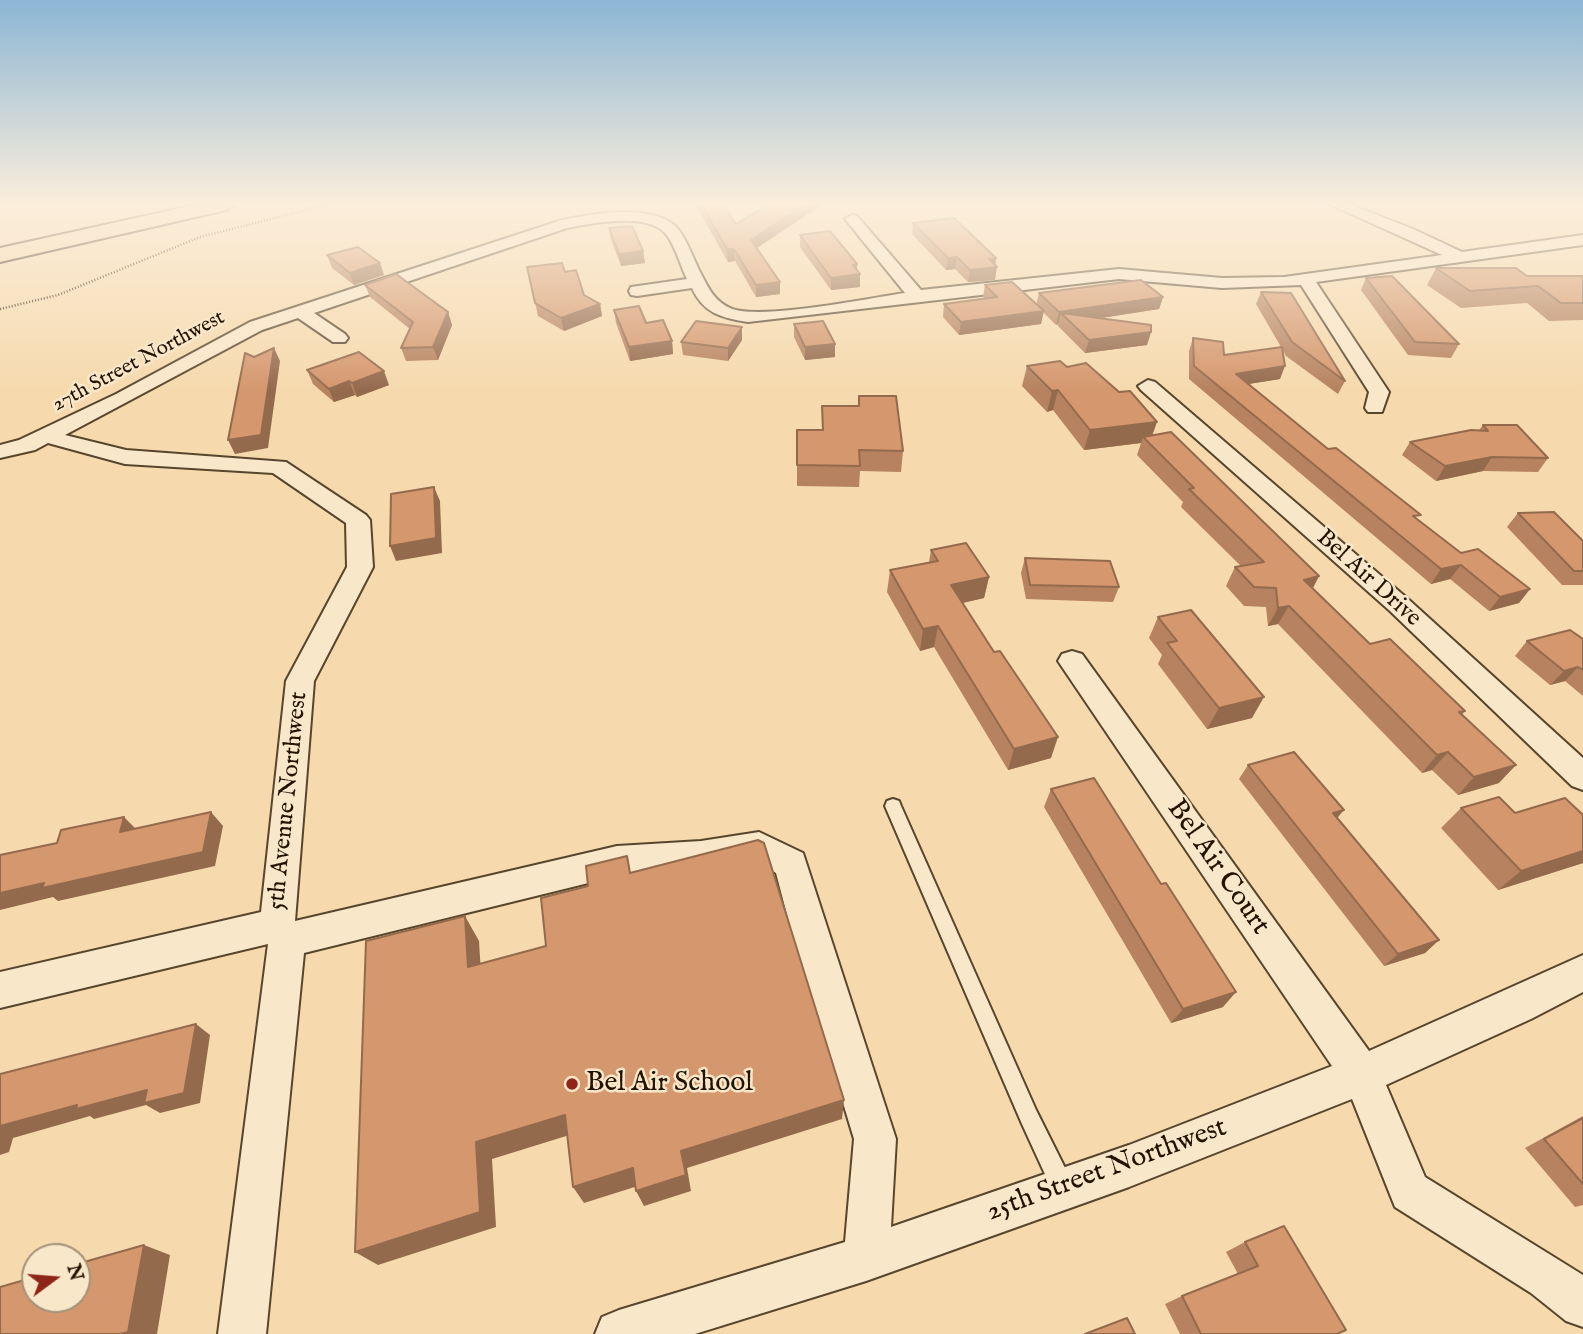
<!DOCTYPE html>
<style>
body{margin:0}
#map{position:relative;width:1583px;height:1334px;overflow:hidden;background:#f6daae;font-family:"IM FELL English",serif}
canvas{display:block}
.north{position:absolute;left:21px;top:1243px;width:70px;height:70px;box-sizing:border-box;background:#f9e7ca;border:2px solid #a39279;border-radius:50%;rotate:74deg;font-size:19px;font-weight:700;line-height:28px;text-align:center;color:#221300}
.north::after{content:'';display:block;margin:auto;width:24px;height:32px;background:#8f2418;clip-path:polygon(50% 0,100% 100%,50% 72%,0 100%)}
</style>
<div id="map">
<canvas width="1583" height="1334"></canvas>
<div class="north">N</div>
</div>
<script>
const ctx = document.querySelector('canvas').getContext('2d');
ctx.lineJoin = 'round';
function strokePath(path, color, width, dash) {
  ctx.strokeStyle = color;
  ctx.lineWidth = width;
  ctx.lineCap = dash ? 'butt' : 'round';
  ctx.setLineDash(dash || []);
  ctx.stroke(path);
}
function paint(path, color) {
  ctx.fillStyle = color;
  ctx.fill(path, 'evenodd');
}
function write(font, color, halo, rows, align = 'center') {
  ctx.font = font + ' "IM FELL English",serif';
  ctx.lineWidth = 5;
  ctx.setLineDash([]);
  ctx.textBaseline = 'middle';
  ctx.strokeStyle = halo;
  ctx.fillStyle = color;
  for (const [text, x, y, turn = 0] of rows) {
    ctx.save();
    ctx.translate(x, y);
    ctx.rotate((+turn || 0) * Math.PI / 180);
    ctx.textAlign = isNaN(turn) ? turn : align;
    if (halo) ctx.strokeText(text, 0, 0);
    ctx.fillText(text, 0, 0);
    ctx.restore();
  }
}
const path = new Path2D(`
 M0,309L58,295L200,237L330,204`);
const lane = new Path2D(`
 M893,799L899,801L901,806L1036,1110L1071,1180L1074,1188L1071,1196L1063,1199L1055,1196L1022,1124L885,806L887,801Z`);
const street = new Path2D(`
 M1329,204H1349L1413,229L1462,252L1583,235V245L1316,282L1389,392L1382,412H1368L1365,408L1369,392L1301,285L1222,288L1119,279L748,322C722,318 703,313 692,288L637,296L631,295L629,291L631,287L687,279C680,265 675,244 665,233C647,212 591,223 567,228L314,313L345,334L348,338L345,342H333L298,318L262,330L65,435L126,450L286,462L366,515L370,520L373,567L314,681L295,921L617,846L701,841L759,832L803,853L896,1139L891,1227L1129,1145L1332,1066L1058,661L1062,654L1072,651L1082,654L1369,1051L1583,955V992L1531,1019L1386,1085L1425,1177L1583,1275V1327L1566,1321L1531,1293L1395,1207L1352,1099L1129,1187L866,1281L695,1334H595L602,1317L619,1310L845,1242L854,1139L794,941L776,873L756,861L701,871L617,876L304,953L266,1334H218L268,944L0,1008V972L261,912L286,681L347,567L346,523L273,473L125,464L48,443L35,450L0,458V445L19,440L116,394L250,322L559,221C587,214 656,202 678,229C687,240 693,258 700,272C708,287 713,300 730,308C758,321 869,298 905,293L845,219L852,215L857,216L921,290L1119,269L1222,278L1284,277L1442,255Z
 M1148,380L1155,382L1408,599L1583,758V790L1572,786L1390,611L1141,390L1138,386Z`);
const highway = new Path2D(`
 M199,204H236L226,210L0,262V248Z`);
const wall = new Path2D(`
 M695,204H723L736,224L769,204H823L757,248L780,282V294L756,297L735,261L728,262Z
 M913,223L996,258L995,280L968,282L955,269L946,270L912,234Z
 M609,228L643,251L645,263L621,266L611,240Z
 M800,235L857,264V269L860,274V287L831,290L800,247Z
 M327,255L380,263L384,275L354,285L332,268Z
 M527,267L565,272L584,295L600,304L602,316L564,331L538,316Z
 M1436,268L1527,276H1583V320L1549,321L1527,303L1461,308L1427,285Z
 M1366,278L1459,344L1451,358L1408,355L1361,290Z
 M365,285L448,312L452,325L438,360L406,361L401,348L410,329L370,297Z
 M985,285L1036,305L1039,293L1163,297L1159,309L1099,318L1151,332L1147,345L1085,353L1058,326V324L1056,325L1043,312L1041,324L959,335L943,317L944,304L984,298L983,297Z
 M1261,292L1345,381L1338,394L1286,356L1283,350L1280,379L1248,384L1328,449L1461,553L1530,589L1519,603L1489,611L1450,579L1431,584L1189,379V351L1193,338L1224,355L1281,347L1256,304Z
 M614,310L646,323L672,341L673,354L630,361L616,323Z
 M794,324L835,344V357L805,360L794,337Z
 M742,327V340L728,361L683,355L681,342Z
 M1027,366L1067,367L1119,392L1153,435L1319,576L1313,588L1370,644L1465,711L1462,715L1499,783L1458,795L1432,770L1422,773L1278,624L1268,626L1266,607L1244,606L1226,586L1235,567L1241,566L1181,507L1183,502L1137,455L1141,443L1084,450L1053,410L1047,412L1022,386Z
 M307,370L389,385L357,397L355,395L334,402L313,384Z
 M859,396L903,451L901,472L860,471L859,487L797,486V430H822V406H858Z
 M1483,425L1548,458L1538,472L1483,471L1436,481L1402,455L1410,442L1479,430Z
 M1518,513L1583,541V585H1562L1507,527Z
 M931,550L989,577L984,598L963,603L1051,758L1008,770L934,647L920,651L887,592L890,570L929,562Z
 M1025,558L1119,587L1113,602L1026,599L1021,573Z
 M1158,617L1252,718L1207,729L1158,664L1162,655L1149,638Z
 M1583,639V696L1565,681L1550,685L1515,656L1527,641Z
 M1248,765L1439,940L1425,953L1384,966L1239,779Z
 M1051,789L1223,1007L1171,1023L1044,807Z
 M1461,808L1515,813L1583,863L1498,890L1441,828Z
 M1583,1116V1205L1575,1207L1525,1148Z
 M1245,1242L1337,1334H1180L1165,1304L1182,1296L1238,1274L1226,1252Z`);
const shadedWall = new Path2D(`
 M806,204H823L751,252V240Z
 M727,249H734L735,261L728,262Z
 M643,251L645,263L621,266L619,254Z
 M957,257L955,269L946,270L948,258Z
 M996,258L995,267H997L995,280L968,282L970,270L989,259Z
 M380,263L384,275L354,285L350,273Z
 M857,264L856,275L860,274V287L831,290V278L853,265Z
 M780,282V294L756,297V285Z
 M1163,297L1159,309L1070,323L1061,313L1058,324L1056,325L1059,312Z
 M600,304L602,316L564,331L561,318Z
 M1044,311L1041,324L959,335L961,322Z
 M448,312L452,325L438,360L433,347Z
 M742,327V340L728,361V348Z
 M1151,332L1147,345L1085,353L1089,340Z
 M672,341L673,354L630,361L629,347Z
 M835,344V357L805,360V347Z
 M274,348L280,361L268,448L235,454L228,440Z
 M1285,366L1280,379L1230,387L1236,374Z
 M384,371L389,385L357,397L352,383Z
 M349,381L355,395L334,402L329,389Z
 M1058,390L1053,410L1047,412L1052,391Z
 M1157,422L1150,442L1143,437L1141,443L1084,450L1090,430Z
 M1492,457L1483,471L1436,481L1445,466Z
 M434,487L440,501L442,553L396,561L390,546Z
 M1461,565L1450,579L1431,584L1441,569Z
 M1319,576L1309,595L1304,580Z
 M989,577L984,598L948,606L951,585Z
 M1530,589L1519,603L1489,611L1500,597Z
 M1289,606L1278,624L1268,626L1278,608Z
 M938,626L934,647L920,651L923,629Z
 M1578,667L1565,681L1550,685L1564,671Z
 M1264,697L1252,718L1207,729L1219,708Z
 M1058,737L1051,758L1008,770L1014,749Z
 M1448,752L1432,770L1422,773L1437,755Z
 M1516,765L1499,783L1458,795L1474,777Z
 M1344,810L1333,823V813Z
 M211,812L223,826L215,866L58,901L53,897L0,910V893L44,883Z
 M124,817L137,830L120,832Z
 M1583,851V863L1498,890L1521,871Z
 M465,916L479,941L482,990L468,967Z
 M1439,940L1425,953L1384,966L1398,954Z
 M1236,992L1223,1007L1171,1023L1183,1009Z
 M196,1024L210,1035L200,1103L160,1113L146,1105L94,1119L90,1116L13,1138L9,1152L0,1155V1126L77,1105L147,1090Z
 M844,1100L842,1119L687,1168L691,1191L644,1206L636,1191L681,1151Z
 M565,1115L576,1133L492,1159L496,1227L378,1265L355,1252L476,1142Z
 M633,1168L641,1185L584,1203L573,1187Z
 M144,1245L170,1255L157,1334H120Z`);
const building = new Path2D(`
 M701,204H723L736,224L769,204H806L751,240L780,282L756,285L734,249H727Z
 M954,218L996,258L989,259L997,267L970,270L957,257L948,258L913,223Z
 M632,226L643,251L619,254L609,228Z
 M830,231L857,264L853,265L860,274L831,278L800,235Z
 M358,247L380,263L350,273L327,255Z
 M562,263L565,272L576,270L584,295L600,304L561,318L535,303L527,267Z
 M1436,268H1516L1527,276H1583V303H1561L1538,286L1470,291Z
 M396,274L448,312L433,347L401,348L413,322L365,285Z
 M1392,276L1459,344L1415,342L1366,278Z
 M1141,280L1163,297L1059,312L1039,293Z
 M1012,282L1044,311L961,322L944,304L997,297L985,285Z
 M1261,292L1291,293L1345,381L1292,342Z
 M639,306L646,323L663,320L672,341L629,347L614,310Z
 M1061,313L1151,325V332L1089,340Z
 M696,321L742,327L728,348L681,342Z
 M823,321L835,344L805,347L794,324Z
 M1193,338L1223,342L1224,355L1282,347L1285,366L1236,374L1328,449L1336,448L1421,515L1413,516L1461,553L1478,549L1530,589L1500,597L1461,565L1441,569L1194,366Z
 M274,348L261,435L228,440L245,353L254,357Z
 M359,352L384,371L352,383L349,381L329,389L307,370Z
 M1060,361L1067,367L1086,363L1119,392L1130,391L1157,422L1090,430L1058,390L1052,391L1027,366Z
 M859,396H896L903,451L859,450L860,466L797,465V430H823L822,406H859Z
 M1483,425H1517L1548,458L1492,457L1445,466L1410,442L1471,430L1488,431Z
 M1171,432L1319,576L1304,580L1370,644L1390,639L1465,711L1459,712L1516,765L1474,777L1448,752L1437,755L1289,606L1278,608L1276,588L1254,587L1235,567L1264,562L1189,489L1194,488L1143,437Z
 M434,487L436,538L390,546L391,494Z
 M1554,512L1583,541V571H1574L1518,513Z
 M966,543L989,577L951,585L994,652L1000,651L1058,737L1014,749L938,626L923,629L890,570L938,561L931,550Z
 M1025,558L1110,561L1119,587L1030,585Z
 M1191,610L1264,697L1219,708L1167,643L1177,641L1158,617Z
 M1570,630L1583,639V670L1578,667L1564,671L1527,641Z
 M1294,752L1344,810L1333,813L1439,940L1398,954L1248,765Z
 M1094,778L1161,884L1166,883L1236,992L1183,1009L1051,789Z
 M1499,797L1515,813L1565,798L1583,815V851L1521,871L1461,808Z
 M211,812L203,852L42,888L44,883L0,893V855L57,843L61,830L124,817L120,832Z
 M758,840L764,843L844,1100L681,1151L686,1175L636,1191L633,1168L573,1187L565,1115L476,1142L480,1212L355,1252L366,941L465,916L468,967L546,946L541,898L588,886L586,866L627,856L630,873Z
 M196,1024L184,1093L144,1103L147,1090L76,1109L77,1105L0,1126V1074Z
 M1583,1118V1184L1544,1139Z
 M1284,1226L1346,1330L1337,1334H1201L1182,1296L1258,1266L1245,1242Z
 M144,1245L128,1332L120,1334H0V1287L35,1277V1299H77V1264Z
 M1127,1318L1135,1334H1085Z`);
const markers = [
 [572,1084,7,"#8f2418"]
];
const farStreetnames = [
 ["27th Street Northwest",139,362,-28]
];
const streetNames = [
 ["Bel Air Drive",1368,579,42],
 ["5th Avenue Northwest",289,801,-84]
];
const nearStreetnames = [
 ["Bel Air Court",1217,868,55],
 ["25th Street Northwest",1107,1171,-20]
];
const nearPoinames = [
 ["Bel Air School",586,1084]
];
strokePath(lane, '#57452c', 4);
strokePath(street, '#57452c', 4);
strokePath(highway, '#221300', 4);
strokePath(path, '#221300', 2.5, [1, 2]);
paint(lane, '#f9e7ca');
paint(street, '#f9e7ca');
paint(highway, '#f6daae');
paint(wall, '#b6825f');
paint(shadedWall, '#946a4d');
paint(building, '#d4976e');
strokePath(building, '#946a4d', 2);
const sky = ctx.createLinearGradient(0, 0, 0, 391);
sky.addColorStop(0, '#8bb6d4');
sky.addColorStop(0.52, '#fbeedb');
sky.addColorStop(1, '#fbeedb00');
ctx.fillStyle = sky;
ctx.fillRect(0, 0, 1583, 391);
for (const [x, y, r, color] of markers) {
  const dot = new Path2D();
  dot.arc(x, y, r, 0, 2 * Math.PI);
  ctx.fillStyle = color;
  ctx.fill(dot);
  strokePath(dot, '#f9e7ca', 2.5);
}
write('21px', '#221300', '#f9e7ca', farStreetnames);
write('24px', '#221300', '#f9e7ca', streetNames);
write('28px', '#221300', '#f9e7ca', nearStreetnames);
write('28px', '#221300', '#f9e7ca', nearPoinames, 'left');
</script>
